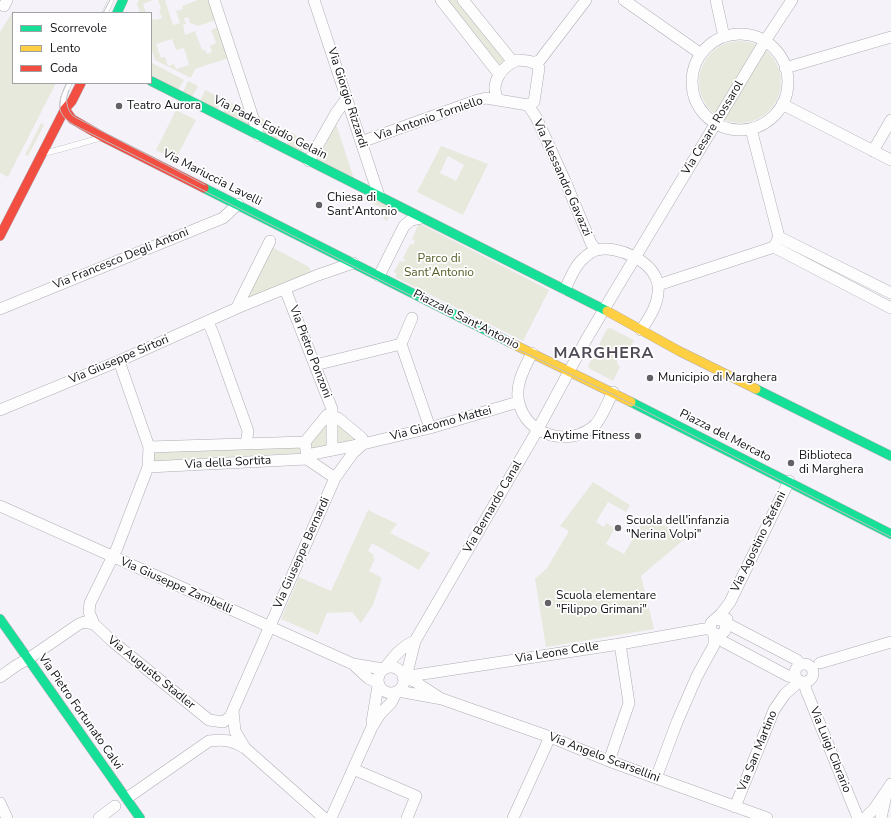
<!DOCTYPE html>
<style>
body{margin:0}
#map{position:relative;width:891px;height:818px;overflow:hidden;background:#f6f2fa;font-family:"Nunito Sans",sans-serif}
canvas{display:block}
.legend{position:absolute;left:12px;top:12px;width:140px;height:72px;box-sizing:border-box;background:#fff;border:1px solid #a1a0a2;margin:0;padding:5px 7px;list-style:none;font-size:12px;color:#141116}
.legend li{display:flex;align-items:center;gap:8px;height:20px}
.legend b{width:20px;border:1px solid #a1a0a2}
</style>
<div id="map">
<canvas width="891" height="818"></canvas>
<ul class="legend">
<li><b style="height:5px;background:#16e098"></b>Scorrevole</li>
<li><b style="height:5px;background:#ffcf43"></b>Lento</li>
<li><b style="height:5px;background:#f24e42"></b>Coda</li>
</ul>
</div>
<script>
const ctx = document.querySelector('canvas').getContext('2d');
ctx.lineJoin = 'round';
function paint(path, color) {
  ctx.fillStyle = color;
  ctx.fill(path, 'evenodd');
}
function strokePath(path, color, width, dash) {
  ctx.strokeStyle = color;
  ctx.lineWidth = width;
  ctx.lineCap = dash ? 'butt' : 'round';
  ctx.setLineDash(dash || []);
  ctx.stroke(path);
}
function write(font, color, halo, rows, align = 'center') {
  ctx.font = font + ' "Nunito Sans",sans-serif';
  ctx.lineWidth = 3.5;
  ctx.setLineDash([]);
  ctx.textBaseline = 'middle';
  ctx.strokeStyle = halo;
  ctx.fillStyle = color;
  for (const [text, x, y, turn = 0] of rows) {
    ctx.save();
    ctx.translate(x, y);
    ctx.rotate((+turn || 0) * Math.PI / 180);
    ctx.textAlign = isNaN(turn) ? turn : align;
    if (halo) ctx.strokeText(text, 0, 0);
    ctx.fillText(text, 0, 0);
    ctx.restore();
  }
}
const green = new Path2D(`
 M139,0H153L143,4L146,13H140L137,4Z
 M158,0H165L173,25L180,23L176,11L183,9L182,6L198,0H209L216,20L198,26L190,23L188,17L184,18L186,24L183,25L185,35L195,31L202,50H205L207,54L212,52L210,46L216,43L211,30L219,27L229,58L195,69L191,78L155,60L151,48V20L154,19L155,20L162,18L159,10L161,9ZM172,39L176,50L184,48L189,65L176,69L174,64L168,66L165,57L161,58L156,44Z
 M446,0H456L506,60L500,65Z
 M13,11L17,13H13V83H56L8,177L0,173V32Z
 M699 82a41 41 0 1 1 82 0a41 41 0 1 1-82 0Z
 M151,61L152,63L184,80L178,90L151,75Z
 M188,81L198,86L192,97L183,92Z
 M205,90L223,99L217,110L200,101Z
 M228,101L248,111L250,126L223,113Z
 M176,110L196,120L175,160L156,150Z
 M258,116L283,129L278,140L263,133Z
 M41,123L44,125L28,156L25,155Z
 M336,124L354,179L317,161Z
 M292,133L307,141L302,152L287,144Z
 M441,146L488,164L463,215L417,192ZM448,156L464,165L456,181L440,173Z
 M366,195L393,208L387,221L383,219L387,210L364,199Z
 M419,223L549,290L523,341L395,277L397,274L394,272L400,261L404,262L405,260L403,258L410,244L413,245L415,241L412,239Z
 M272,247L309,267L312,273L245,301Z
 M610,328L634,340L627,354H622L617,358V363L620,367L613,381L589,368L588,366L607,329Z
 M327,421V448L311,451V440Z
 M336,421L359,441L336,446Z
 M301,445L302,453L153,461L152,453Z
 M593,482L630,505L626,512L608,502L596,522L604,527L606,523L615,528L606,544L624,554L643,522L655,521L687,537L641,576L654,629L546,647L535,579L547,568L569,531L560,526Z
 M368,510L397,524L390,533L430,553L419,570L372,543L368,551L374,555L373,558L375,559L369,571L382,578L373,605L361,623L352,612L327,613L318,635L281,619L299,577L331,591Z`);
const lane = new Path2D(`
 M105,13L111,0
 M64,107L63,99L69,83
 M45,153L61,149L100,138`);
const street = new Path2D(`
 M214,0L259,136
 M314,0L379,196
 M441,0L499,74
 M463,0L513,62
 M624,0L701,54
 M716,0L724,37
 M4,6L7,0
 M692 82a48 48 0 1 1 96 0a48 48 0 1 1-96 0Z
 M518,60C525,61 536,60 539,68L534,102L528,105L498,100C489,83 502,66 518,60Z
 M534,63L540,60L586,0
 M785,68L891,37
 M782,104L891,160
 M528,105L536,117L566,183L591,243L596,250
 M751,129L779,237
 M361,142L478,100L486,98L498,100
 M873,151L891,120
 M309,161L336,113L347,98
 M779,237L774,247L891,308
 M779,237L891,293
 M379,276L404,226L411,220L421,218
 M658,285L774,247
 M285,289L332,409V450
 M565,289C570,279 575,265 584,258C587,255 593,251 597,250C618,245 654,261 658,285C660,302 650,317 641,330
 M237,308L240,301L270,241
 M0,309L223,218L238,204
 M412,318L401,344L430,428
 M208,322L214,336L248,431L246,444
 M532,353C525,367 514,386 519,403C527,436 570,448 595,425C602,418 608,401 613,392
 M119,361L149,447L148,467L117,548L90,603L89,612L94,624L112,641L209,720L223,722L230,717L335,478
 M315,365L401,344
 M0,410L119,361L237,308L318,275L353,263
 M327,415L338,418L362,438L363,444L353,453L335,478L307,459L305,442Z
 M149,447L305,442
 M307,455L363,444L430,428L518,402
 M148,467L307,459
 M0,506L344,660L353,664L383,669
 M716,619L722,620L726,625L725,631L720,635L714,634L710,629L711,623L721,614L730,602L789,481
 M727,619L726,625L732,626L797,660L800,664
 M714,634L724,642L788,676L792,677L795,676
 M820,663L891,642
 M795 673a9 9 0 1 1 18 0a9 9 0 1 1-18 0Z
 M354,665L368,678L378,683
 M378 680a13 13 0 1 1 26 0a13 13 0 1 1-26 0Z
 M385,668C393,657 402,646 415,641
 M403,675L408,669L415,641L538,429L586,340L609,301L765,41L792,0
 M0,677L17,665L28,659L79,624L84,622L94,624
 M403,677L620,644L704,629H710
 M404,678L414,681L440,698
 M804,682L806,690L858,818
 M398,691L442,699L550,737L609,761L767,818
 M233,711L235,731L245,748L324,818
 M372,722L378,686
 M609,761L629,703L620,644
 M353,769L416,796L407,818
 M656,778L677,722L697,676L714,645V634
 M127,798L209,741C223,739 232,740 245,748
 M0,803L7,818
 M735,807L774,710L785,694L800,681
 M99,818L115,806
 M331,818L372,727L380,714L391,703L396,693
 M513,818L550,737
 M865,818L874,809L891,784
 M881,818L886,795`);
const fast = new Path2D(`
 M117,13L123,0
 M151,81L607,311
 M204,188L511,343
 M756,389L891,456
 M631,402L891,534
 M0,619L140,818`);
const slow = new Path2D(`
 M607,311L679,351L756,389
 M511,343L631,402`);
const jam = new Path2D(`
 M65,109L72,119L103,137L204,188
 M0,236L65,109L72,101L81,83`);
const tram = new Path2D(`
 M103,13L110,0
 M67,83C58,101 54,113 74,125L517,349L612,394L891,537
 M69,90C65,99 66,108 73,116L205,185`);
const markers = [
 [119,106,4,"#636066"],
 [319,205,4,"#636066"],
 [650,378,4,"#636066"],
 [638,436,4,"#636066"],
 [791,463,4,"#636066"],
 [618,528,4,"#636066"],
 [548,603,4,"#636066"]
];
const streetNames = [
 ["Via Giorgio Rizzardi",347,98,72],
 ["Via Antonio Torniello",429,119,-19],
 ["Via Padre Egidio Gelain",270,128,27],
 ["Via Cesare Rossarol",713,128,-59],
 ["Via Mariuccia Lavelli",212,178,27],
 ["Via Alessandro Gavazzi",562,178,66],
 ["Via Francesco Degli Antoni",121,259,-22],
 ["Piazzale Sant'Antonio",466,320,27],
 ["Via Pietro Ponzoni",310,352,69],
 ["Via Giuseppe Sirtori",119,360,-23],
 ["Via Giacomo Mattei",441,424,-15],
 ["Piazza del Mercato",725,436,27],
 ["Via della Sortita",228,463,-3],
 ["Via Bernardo Canal",493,507,-60],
 ["Via Agostino Stefani",759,542,-64],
 ["Via Giuseppe Bernardi",302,553,-66],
 ["Via Giuseppe Zambelli",176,586,24],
 ["Via Leone Colle",557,653,-9],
 ["Via Augusto Stadler",151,673,39],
 ["Via Pietro Fortunato Calvi",80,712,55],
 ["Via Luigi Cibrario",830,750,68],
 ["Via San Martino",758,751,-68],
 ["Via Angelo Scarsellini",604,758,21]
];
const poiNames = [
 ["Teatro Aurora",127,106],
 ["Chiesa di",327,198],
 ["Sant'Antonio",327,212],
 ["Municipio di Marghera",658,378],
 ["Anytime Fitness",630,436,"right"],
 ["Biblioteca",799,456],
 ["di Marghera",799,470],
 ["Scuola dell'infanzia",626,521],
 ["\"Nerina Volpi\"",626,535],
 ["Scuola elementare",556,596],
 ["\"Filippo Grimani\"",556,610]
];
const parkNames = [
 ["Parco di",439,259],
 ["Sant'Antonio",439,273]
];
const districtNames = [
 ["MARGHERA",604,354]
];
paint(green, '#e7e9dc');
strokePath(lane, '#afacb2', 6);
strokePath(street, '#afacb2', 12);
strokePath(fast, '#afacb2', 10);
strokePath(slow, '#afacb2', 10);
strokePath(jam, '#afacb2', 10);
strokePath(lane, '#fefdfe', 5.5);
strokePath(street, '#fefdfe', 11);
strokePath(fast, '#16e098', 9);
strokePath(slow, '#ffcf43', 9);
strokePath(jam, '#f24e42', 9);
strokePath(tram, '#c0bfc1', 1);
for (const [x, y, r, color] of markers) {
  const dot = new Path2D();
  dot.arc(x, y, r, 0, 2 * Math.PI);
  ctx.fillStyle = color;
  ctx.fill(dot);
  strokePath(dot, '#fff', 1.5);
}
write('12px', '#141116', '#fff', streetNames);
write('12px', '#141116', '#fff', poiNames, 'left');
write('12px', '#535d24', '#fff', parkNames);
ctx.letterSpacing = '1px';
write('bold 16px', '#504955', '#fff', districtNames);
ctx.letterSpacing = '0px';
</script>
